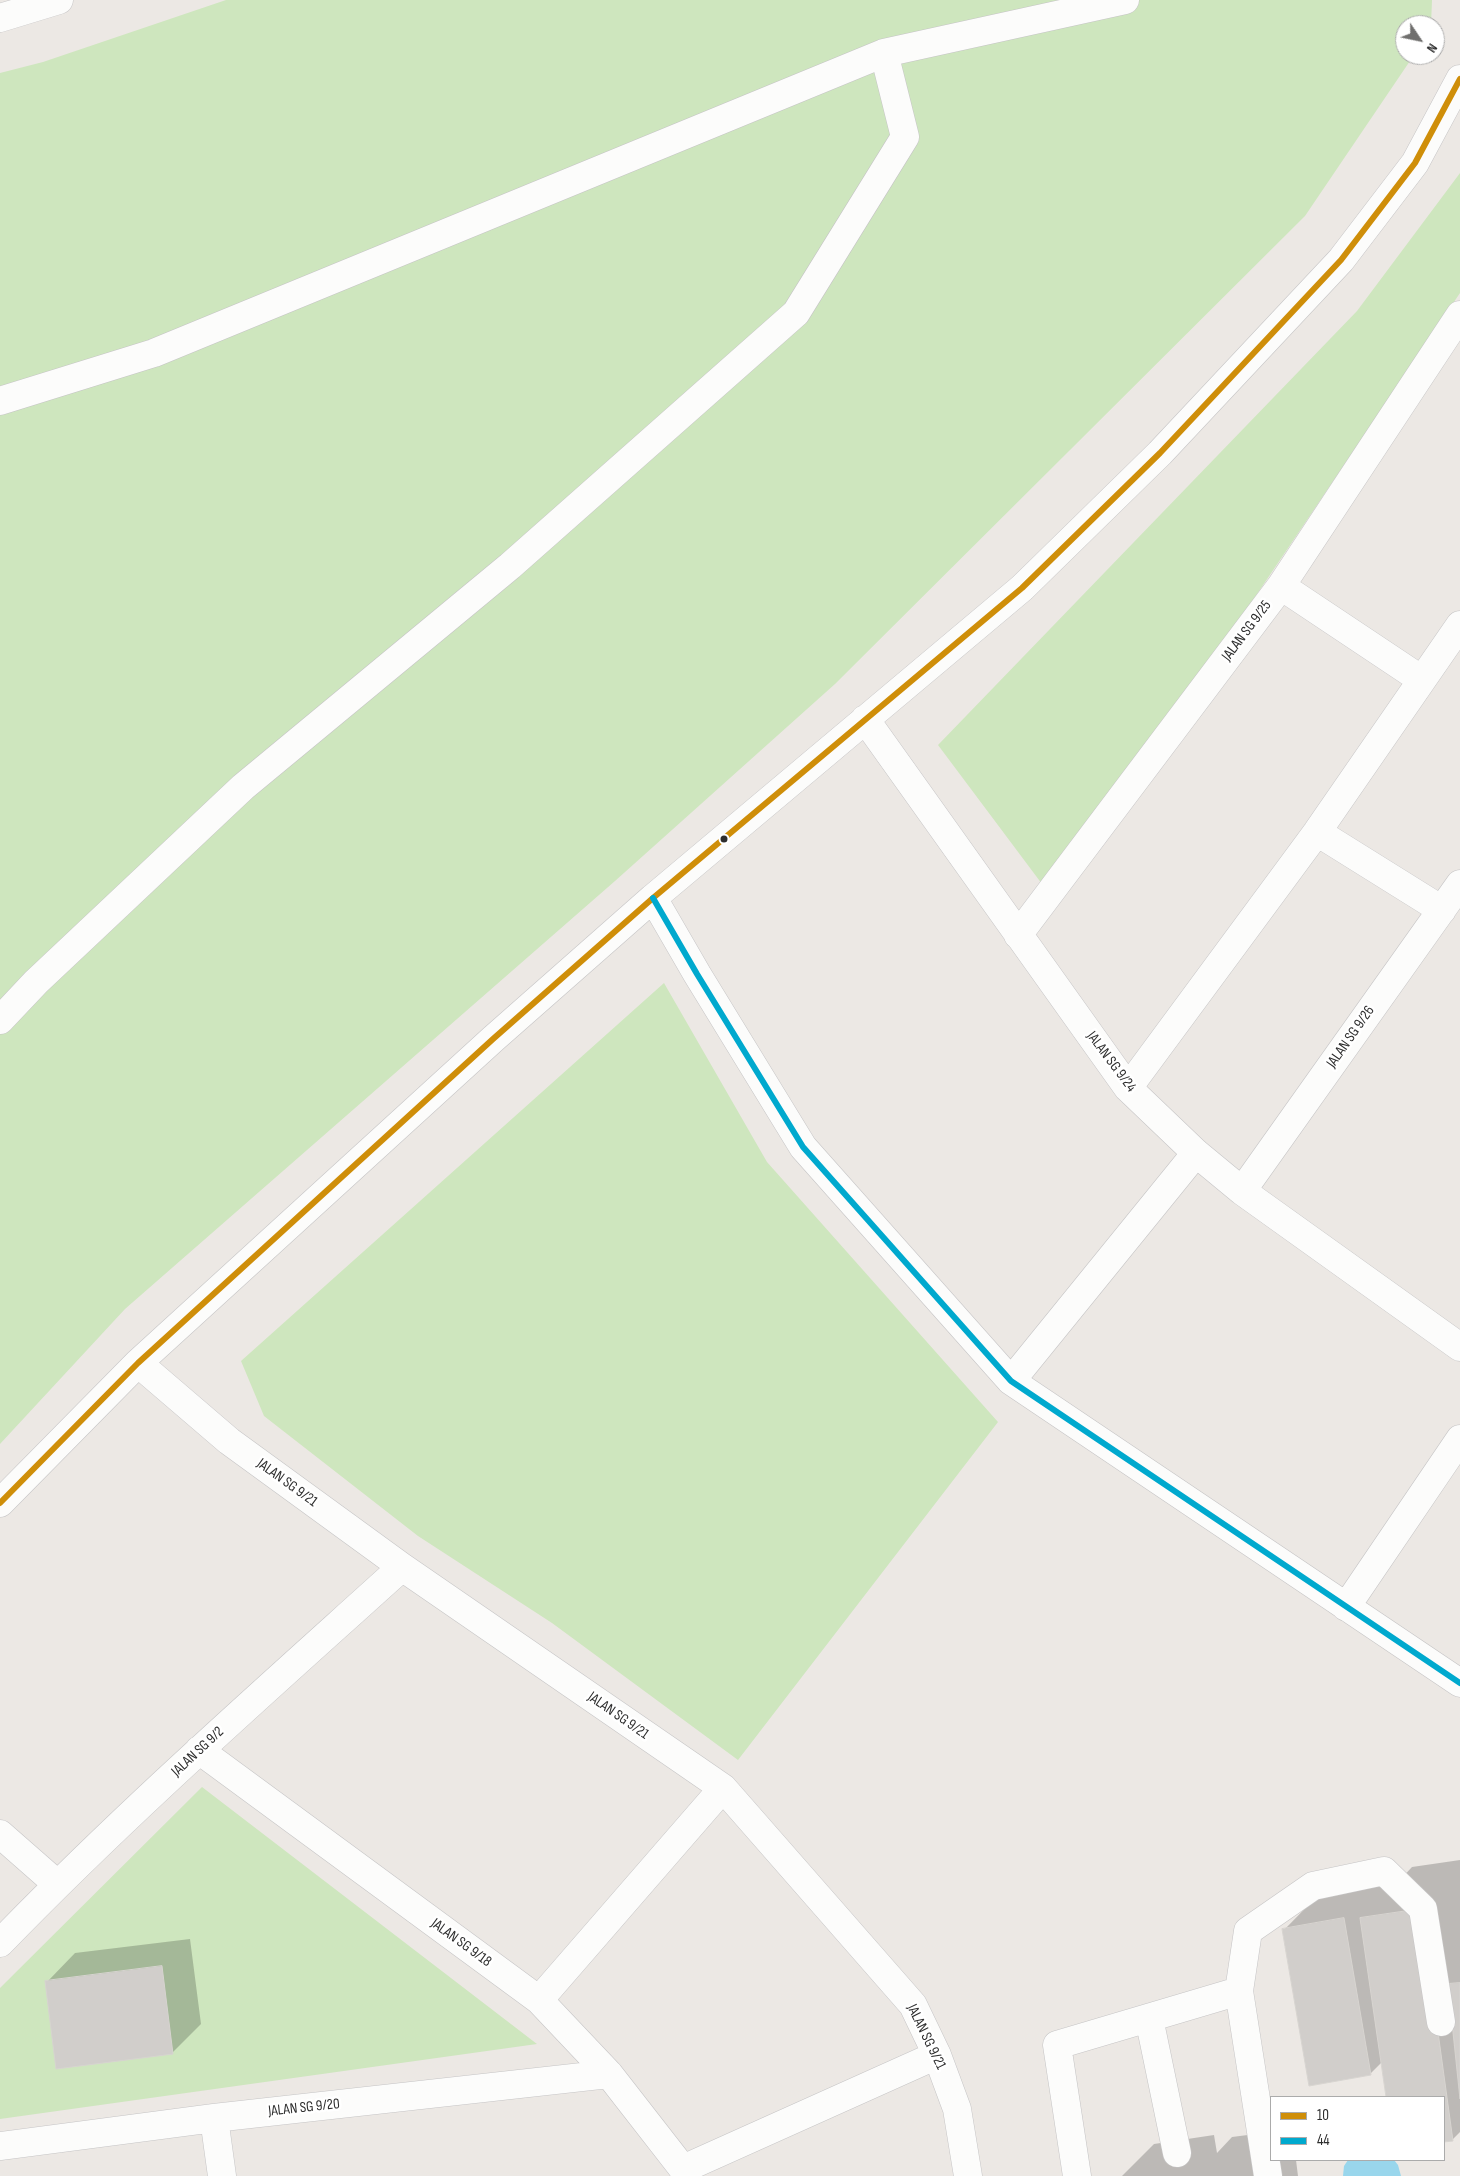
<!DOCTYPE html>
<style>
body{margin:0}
#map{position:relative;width:1460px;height:2176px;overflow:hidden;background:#ece8e4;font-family:"Sofia Sans Condensed",sans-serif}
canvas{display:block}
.legend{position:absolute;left:1270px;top:2096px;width:175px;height:65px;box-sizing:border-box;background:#fff;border:1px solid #ababab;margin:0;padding:6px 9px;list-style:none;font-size:15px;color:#2e2e2e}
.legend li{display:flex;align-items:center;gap:10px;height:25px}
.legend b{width:25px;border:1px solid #ababab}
.north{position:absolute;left:1395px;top:15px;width:50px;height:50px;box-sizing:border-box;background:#fff;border:1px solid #ababab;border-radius:50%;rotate:124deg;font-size:14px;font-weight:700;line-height:20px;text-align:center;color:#2e2e2e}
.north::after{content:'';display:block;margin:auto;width:18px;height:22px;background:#706f6e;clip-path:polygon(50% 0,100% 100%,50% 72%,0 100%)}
</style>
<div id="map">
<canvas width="1460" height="2176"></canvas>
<ul class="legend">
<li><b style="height:6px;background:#cf8e09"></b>10</li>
<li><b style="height:6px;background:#00a9ce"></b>44</li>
</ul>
<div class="north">N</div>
</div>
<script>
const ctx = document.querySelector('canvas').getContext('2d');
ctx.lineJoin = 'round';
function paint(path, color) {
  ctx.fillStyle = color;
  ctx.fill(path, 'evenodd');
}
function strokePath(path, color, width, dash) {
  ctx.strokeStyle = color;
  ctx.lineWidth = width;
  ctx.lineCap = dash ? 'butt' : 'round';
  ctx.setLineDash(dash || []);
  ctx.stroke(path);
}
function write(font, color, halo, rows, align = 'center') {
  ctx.font = font + ' "Sofia Sans Condensed",sans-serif';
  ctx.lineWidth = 5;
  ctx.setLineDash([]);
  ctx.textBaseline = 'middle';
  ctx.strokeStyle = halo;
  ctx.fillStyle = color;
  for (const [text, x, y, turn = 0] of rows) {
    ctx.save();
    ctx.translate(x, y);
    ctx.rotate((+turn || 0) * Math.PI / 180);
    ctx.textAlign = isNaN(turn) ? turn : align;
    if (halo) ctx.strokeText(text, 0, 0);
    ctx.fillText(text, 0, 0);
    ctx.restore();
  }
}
const green = new Path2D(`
 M226,0H1432L1431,25H1405V55H1414L1305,216L835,684L615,881L125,1309L0,1444V73L43,62Z
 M1460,173V293L1199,680L1042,884L938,745L1357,311Z
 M664,983L767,1162L998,1422L738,1760L552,1623L418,1536L264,1416L241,1361Z
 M202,1787L537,2044L0,2119V1988Z`);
const water = new Path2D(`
 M1348,2160H1394L1398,2165L1401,2176H1343L1344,2166Z`);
const shadow = new Path2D(`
 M1460,1860V2132L1453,2139L1444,2141V2097H1387L1382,2062L1370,2074L1284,1930L1334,1879L1397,1883L1412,1867Z
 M190,1939L201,2024L173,2052L47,1982L75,1953Z
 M1271,2132V2160H1296L1298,2176H1122L1154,2144L1214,2135L1217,2153L1232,2137Z`);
const building = new Path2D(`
 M1421,1909L1453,2141L1444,2142V2097H1386L1360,1918Z
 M1344,1918L1371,2075L1309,2086L1282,1929Z
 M162,1966L173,2054L56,2069L45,1981Z
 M1460,1983V2099L1448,1984Z`);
const minor = new Path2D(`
 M0,18L59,0
 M884,53L1125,0
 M0,401L154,353L884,53L905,137L796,313L510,566L243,787L36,982L0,1020
 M1281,586L1422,680
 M865,719L1128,1088L1196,1153L1242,1191L1460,1347
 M1317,832L1442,910
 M653,898L697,974L803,1147L1011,1381L1460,1683
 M1018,935L1281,586L1460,315
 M1128,1088L1317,832L1460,625
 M1242,1191L1460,884
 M138,1363L229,1441L402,1567L723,1788L913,2005L937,2055L957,2109L968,2176
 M1011,1381L1196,1153
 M0,1503L138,1363L493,1039L653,898L1022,588L1160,453L1341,260L1415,163L1460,79
 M1346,1607L1460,1439
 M199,1750L539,2000L609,2074L683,2169L685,2176
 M0,1834L57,1884
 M0,1943C128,1811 266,1690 402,1567
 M1239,1991L1248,1931L1313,1886L1384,1871L1423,1909L1441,2022
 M539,2000L723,1788
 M1149,2018L1177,2153
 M214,2118L222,2176
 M0,2146L214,2118L609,2074
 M683,2169L937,2055
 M1077,2176L1057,2045L1239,1991L1268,2176`);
const bus1 = new Path2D(`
 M0,1503L138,1363L493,1039L653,898L1022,588L1160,453L1341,260L1415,163L1460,79`);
const bus2 = new Path2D(`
 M653,898L697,974L803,1147L1011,1381L1460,1683`);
const markers = [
 [724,839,4.5,"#2e2e2e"]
];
const streetNames = [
 ["JALAN SG 9/25",1247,631,-53],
 ["JALAN SG 9/26",1351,1037,-55],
 ["JALAN SG 9/24",1111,1062,53],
 ["JALAN SG 9/21",287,1483,36],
 ["JALAN SG 9/21",618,1716,35],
 ["JALAN SG 9/2",198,1752,-43],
 ["JALAN SG 9/18",461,1943,36],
 ["JALAN SG 9/21",926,2037,64],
 ["JALAN SG 9/20",304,2108,-6]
];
paint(green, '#cee6be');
paint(water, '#99d6ec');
paint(shadow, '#0003');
paint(building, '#d1cecb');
strokePath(building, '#d7d4d0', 1);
strokePath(minor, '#c5c4c5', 29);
strokePath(minor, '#fcfcfb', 28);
strokePath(bus1, '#cf8e09', 6);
strokePath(bus2, '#00a9ce', 6);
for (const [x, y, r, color] of markers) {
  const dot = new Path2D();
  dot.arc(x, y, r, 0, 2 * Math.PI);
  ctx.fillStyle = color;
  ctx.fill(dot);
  strokePath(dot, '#fff', 2);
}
write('15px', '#2e2e2e', '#fff', streetNames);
</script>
